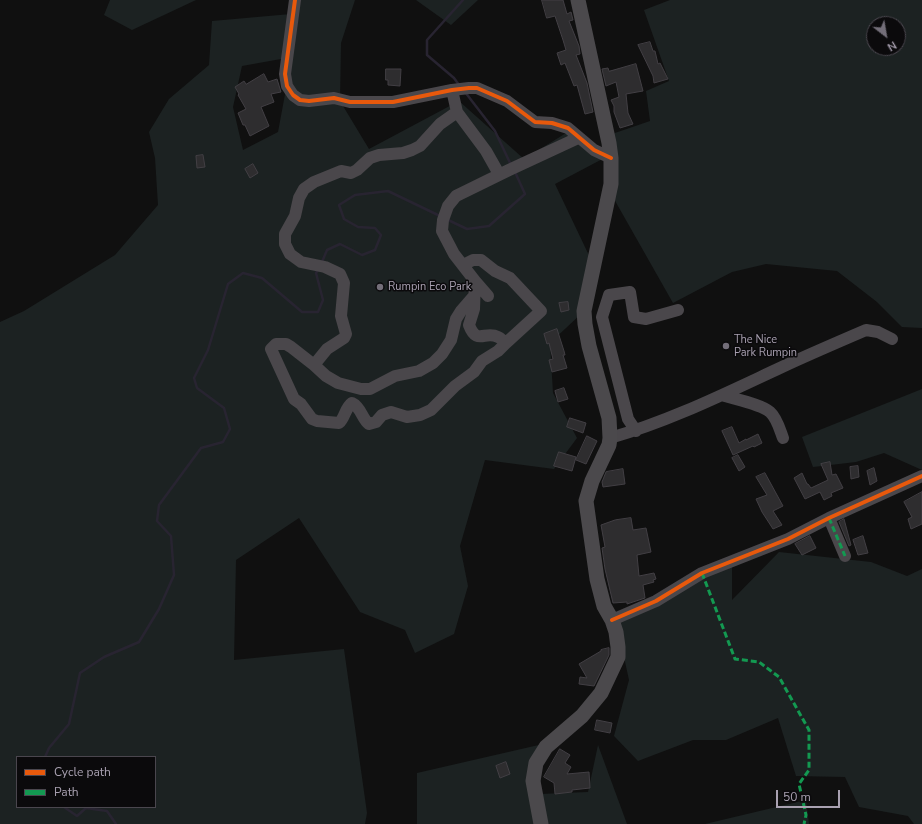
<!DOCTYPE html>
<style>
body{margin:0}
#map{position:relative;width:922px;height:824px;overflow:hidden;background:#101010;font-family:"Nunito Sans",sans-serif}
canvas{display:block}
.legend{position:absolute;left:16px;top:756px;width:140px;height:52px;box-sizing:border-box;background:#0b0a0c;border:1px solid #4a464e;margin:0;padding:5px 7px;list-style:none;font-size:12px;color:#a9a1b1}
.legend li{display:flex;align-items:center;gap:8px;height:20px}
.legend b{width:20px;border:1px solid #4a464e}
.north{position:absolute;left:866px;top:16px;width:40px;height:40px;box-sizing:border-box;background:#0b0a0c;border:1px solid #4a464e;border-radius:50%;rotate:149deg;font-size:11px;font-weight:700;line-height:16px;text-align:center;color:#a9a1b1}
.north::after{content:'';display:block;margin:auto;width:14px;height:18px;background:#736e79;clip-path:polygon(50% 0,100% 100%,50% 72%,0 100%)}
.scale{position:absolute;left:776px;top:790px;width:64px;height:18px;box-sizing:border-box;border:2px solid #a9a1b1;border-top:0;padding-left:5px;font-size:12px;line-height:14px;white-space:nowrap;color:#a9a1b1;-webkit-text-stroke:3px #0b0a0c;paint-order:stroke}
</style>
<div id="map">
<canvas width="922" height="824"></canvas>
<ul class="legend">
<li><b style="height:5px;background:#e8590c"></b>Cycle path</li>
<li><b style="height:5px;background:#139951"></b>Path</li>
</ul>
<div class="north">N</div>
<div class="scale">50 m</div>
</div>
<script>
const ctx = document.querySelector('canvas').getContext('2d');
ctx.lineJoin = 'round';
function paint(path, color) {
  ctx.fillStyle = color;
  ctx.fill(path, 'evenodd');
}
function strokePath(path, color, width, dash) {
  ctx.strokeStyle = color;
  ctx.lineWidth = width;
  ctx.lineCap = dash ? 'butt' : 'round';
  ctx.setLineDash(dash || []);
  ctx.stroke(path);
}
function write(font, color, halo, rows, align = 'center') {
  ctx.font = font + ' "Nunito Sans",sans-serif';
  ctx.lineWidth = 3;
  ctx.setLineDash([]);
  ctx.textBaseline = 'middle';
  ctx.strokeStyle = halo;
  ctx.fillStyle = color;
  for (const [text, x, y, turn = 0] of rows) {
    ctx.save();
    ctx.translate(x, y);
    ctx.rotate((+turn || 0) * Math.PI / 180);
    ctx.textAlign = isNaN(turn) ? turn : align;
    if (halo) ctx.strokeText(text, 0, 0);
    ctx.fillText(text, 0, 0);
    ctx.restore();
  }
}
const green = new Path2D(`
 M110,0H196L132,30L104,15Z
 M291,0H355L341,43L340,101L369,149L459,101L524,159L571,130L610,154L609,135L650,121L646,91L669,81L644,10L670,0H922V328L902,327L877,302L837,271L766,264L732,272L673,303L614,199L610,155L555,184L595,268L582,313L550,343L553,393L577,438L554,469L485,460L460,546L468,586L454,634L415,653L405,630L360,612L299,518L236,560L234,660L344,649L367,813L365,824H0V322L24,311L115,255L158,205L155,158L149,132L169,99L209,65L212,21L291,14ZM874,24H898V48H874ZM292,57L278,132L243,150L233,107L242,66ZM17,757H155V807H17Z
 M416,0H478L451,25Z
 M922,389V470L884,453L856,462L813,467L802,437Z
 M779,552L871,562L907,576L922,569V824H914L908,816L859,807L845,777L796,776L778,718L726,740H693L638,761L614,736L629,680L615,616L732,563V600Z
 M543,744L540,794L588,792L598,745L627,824H417V773Z
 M806,800L809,824H705Z`);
const stream = new Path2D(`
 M459,85L454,78L427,55V40L463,0
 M465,92L495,131L511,165
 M446,219L467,229L489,226L525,194L515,172
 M322,262L327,250L340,244L362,255L375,250L381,235L375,228L358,227L344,219L339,205L355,195L388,191L440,216
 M45,757L49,748L69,724L80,673L104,657L139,642L159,609L174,575L171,536L157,521L159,505L201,448L223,442L230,429L224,408L197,388L194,378L208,350L228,284L243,273L262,278L302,312H318L323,300L316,273L318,270
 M64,807L77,816L86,808L107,811L116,824`);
const building = new Path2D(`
 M542,0H563L567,14L571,12L573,20L569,21L579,46L580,54L576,55L587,83L593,112L585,114L577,85L574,86L565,63L561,65L557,53L566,50L563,40L555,16L547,18Z
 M650,42L653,51H655L658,64L660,63L668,79L654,83L653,76L638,45Z
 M636,64L643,91L626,94L628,113L633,124L620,128L614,112V106L611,100L619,97L616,82L606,86L602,69L608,68L609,71Z
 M386,69H401L400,86L388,85V80H386Z
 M264,74L268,82L277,79L281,92L271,94L274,102L261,107L269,126L250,136L245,125H243L238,113L246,109L238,95L239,94L235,87L244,81L246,84Z
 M203,155L205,167L197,168L196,156Z
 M253,164L258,173L250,178L245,169Z
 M568,302L569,310L561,312L559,303Z
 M557,329L564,351L565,355H563L567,368L552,372L549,360L553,359L549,343L547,344L544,334Z
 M564,388L568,399L558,402L555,391Z
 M570,418L586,423L583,433L567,427Z
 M732,427L739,443L746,439V440L758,434L762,443L754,447L753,446L733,455L722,431Z
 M587,436L597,441L586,464L576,460Z
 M559,452L576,457L572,471L554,466Z
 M738,455L745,467L739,471L732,458Z
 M830,462L832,475L836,474L843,488L831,493L832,496L824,500L820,492L805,499L794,478L802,473L807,484H808L811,488L828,480L821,464Z
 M858,466L859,477L851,479L850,467Z
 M874,468L877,481L870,485L867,471Z
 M623,469L625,484L603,487L602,482L606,472Z
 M765,473L783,506L773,511L782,525L773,529L762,512L756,499L767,495L756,477Z
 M922,492V524L911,529L908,519L912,517L904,502Z
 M631,518L633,530L646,528L651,552L637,555L639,576L654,573L656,579L653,580L654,582L643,585L645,598L627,604V602L613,603L605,569L602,548L605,547L601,525L615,520Z
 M844,519L851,545L849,546L839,522Z
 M810,536L816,548L802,555L795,544Z
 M863,536L868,553L858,555L853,540Z
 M609,648V655L594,686L579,684L580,677L587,678L579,664L601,651V650Z
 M597,720L612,723L610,733L595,730Z
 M560,749L570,755L565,763L571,767L567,774L589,772L590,788L572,790V792L555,794L554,783L544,777Z
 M506,762L510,774L500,778L496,766Z`);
const minor = new Path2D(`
 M295,0L285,74L287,86L293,95L300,100L309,101L334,98L350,102H393L452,90L469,88H477L507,101L535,122L552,123L568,128L594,150L611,158
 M452,90L457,112
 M463,265L473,260H481L495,271L510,278L541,311L506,343
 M475,281L488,296
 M474,296L461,311L456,319L451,340L442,354L433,363L419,371L395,376L370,389H361L338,383L326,376L314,365L291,347L286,344H276L271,349L294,399L301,404L312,419L317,421L339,423C345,418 345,408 352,403C361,407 362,419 369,424L376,422L382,415L391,412L407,417L420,415L431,410L455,386L474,372L482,361L498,351L506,343C503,341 501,338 498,337C485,330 477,346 469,325L474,309L475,281L454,254L442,231L443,220L448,206L456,196L509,170L578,138
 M314,365L327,349L344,338L346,334L341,316L344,283L340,274L325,267L301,262L290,254L285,244V234L295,216L299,198L304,189L314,182L341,171L351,173L357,170L370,158L379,155L403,153L412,150L420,146L440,124L457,112L486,151L499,174
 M722,395C734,399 761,404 770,412C777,418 780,430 783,438
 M636,431L628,419L602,317L609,295L630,292L634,317L646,319L678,310
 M610,438C670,421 726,393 782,367C810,354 838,342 866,330L878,332L892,339
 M829,518L845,556
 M612,620L656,601L702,573L788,539L829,518L922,476`);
const major = new Path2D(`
 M541,824L533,781L536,763L546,747L582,716L601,693L618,657V647L616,632L612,620L604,606L597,579L586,501L592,481L609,445L610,438L609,418L589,346L585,324L584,311L611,184V158L609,143L578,0`);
const quiet = new Path2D(`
 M829,518L845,556
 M702,573L735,659L759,662L779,677L809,730V770L799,784L806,815L804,824`);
const cycleway = new Path2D(`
 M295,0L285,74L287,86L293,95L300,100L309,101L334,98L350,102H393L452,90L469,88H477L507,101L535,122L552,123L568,128L594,150L611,158
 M612,620L656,601L702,573L788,539L829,518L922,476`);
const markers = [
 [380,287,4,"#736e79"],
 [726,346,4,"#736e79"]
];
const poiNames = [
 ["Rumpin Eco Park",388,287],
 ["The Nice",734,340],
 ["Park Rumpin",734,353]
];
paint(green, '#1c2222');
strokePath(stream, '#282431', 2.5);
paint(building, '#2e2d2f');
strokePath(building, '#423f44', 1);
strokePath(minor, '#4a474b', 12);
strokePath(major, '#4b494c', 15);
strokePath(quiet, '#139951', 3, [6, 3]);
strokePath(cycleway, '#e8590c', 4);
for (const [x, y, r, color] of markers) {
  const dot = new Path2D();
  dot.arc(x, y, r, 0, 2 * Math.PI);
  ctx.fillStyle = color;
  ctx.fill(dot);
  strokePath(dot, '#0b0a0c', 1.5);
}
write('11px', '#a9a1b1', '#0b0a0c', poiNames, 'left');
</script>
